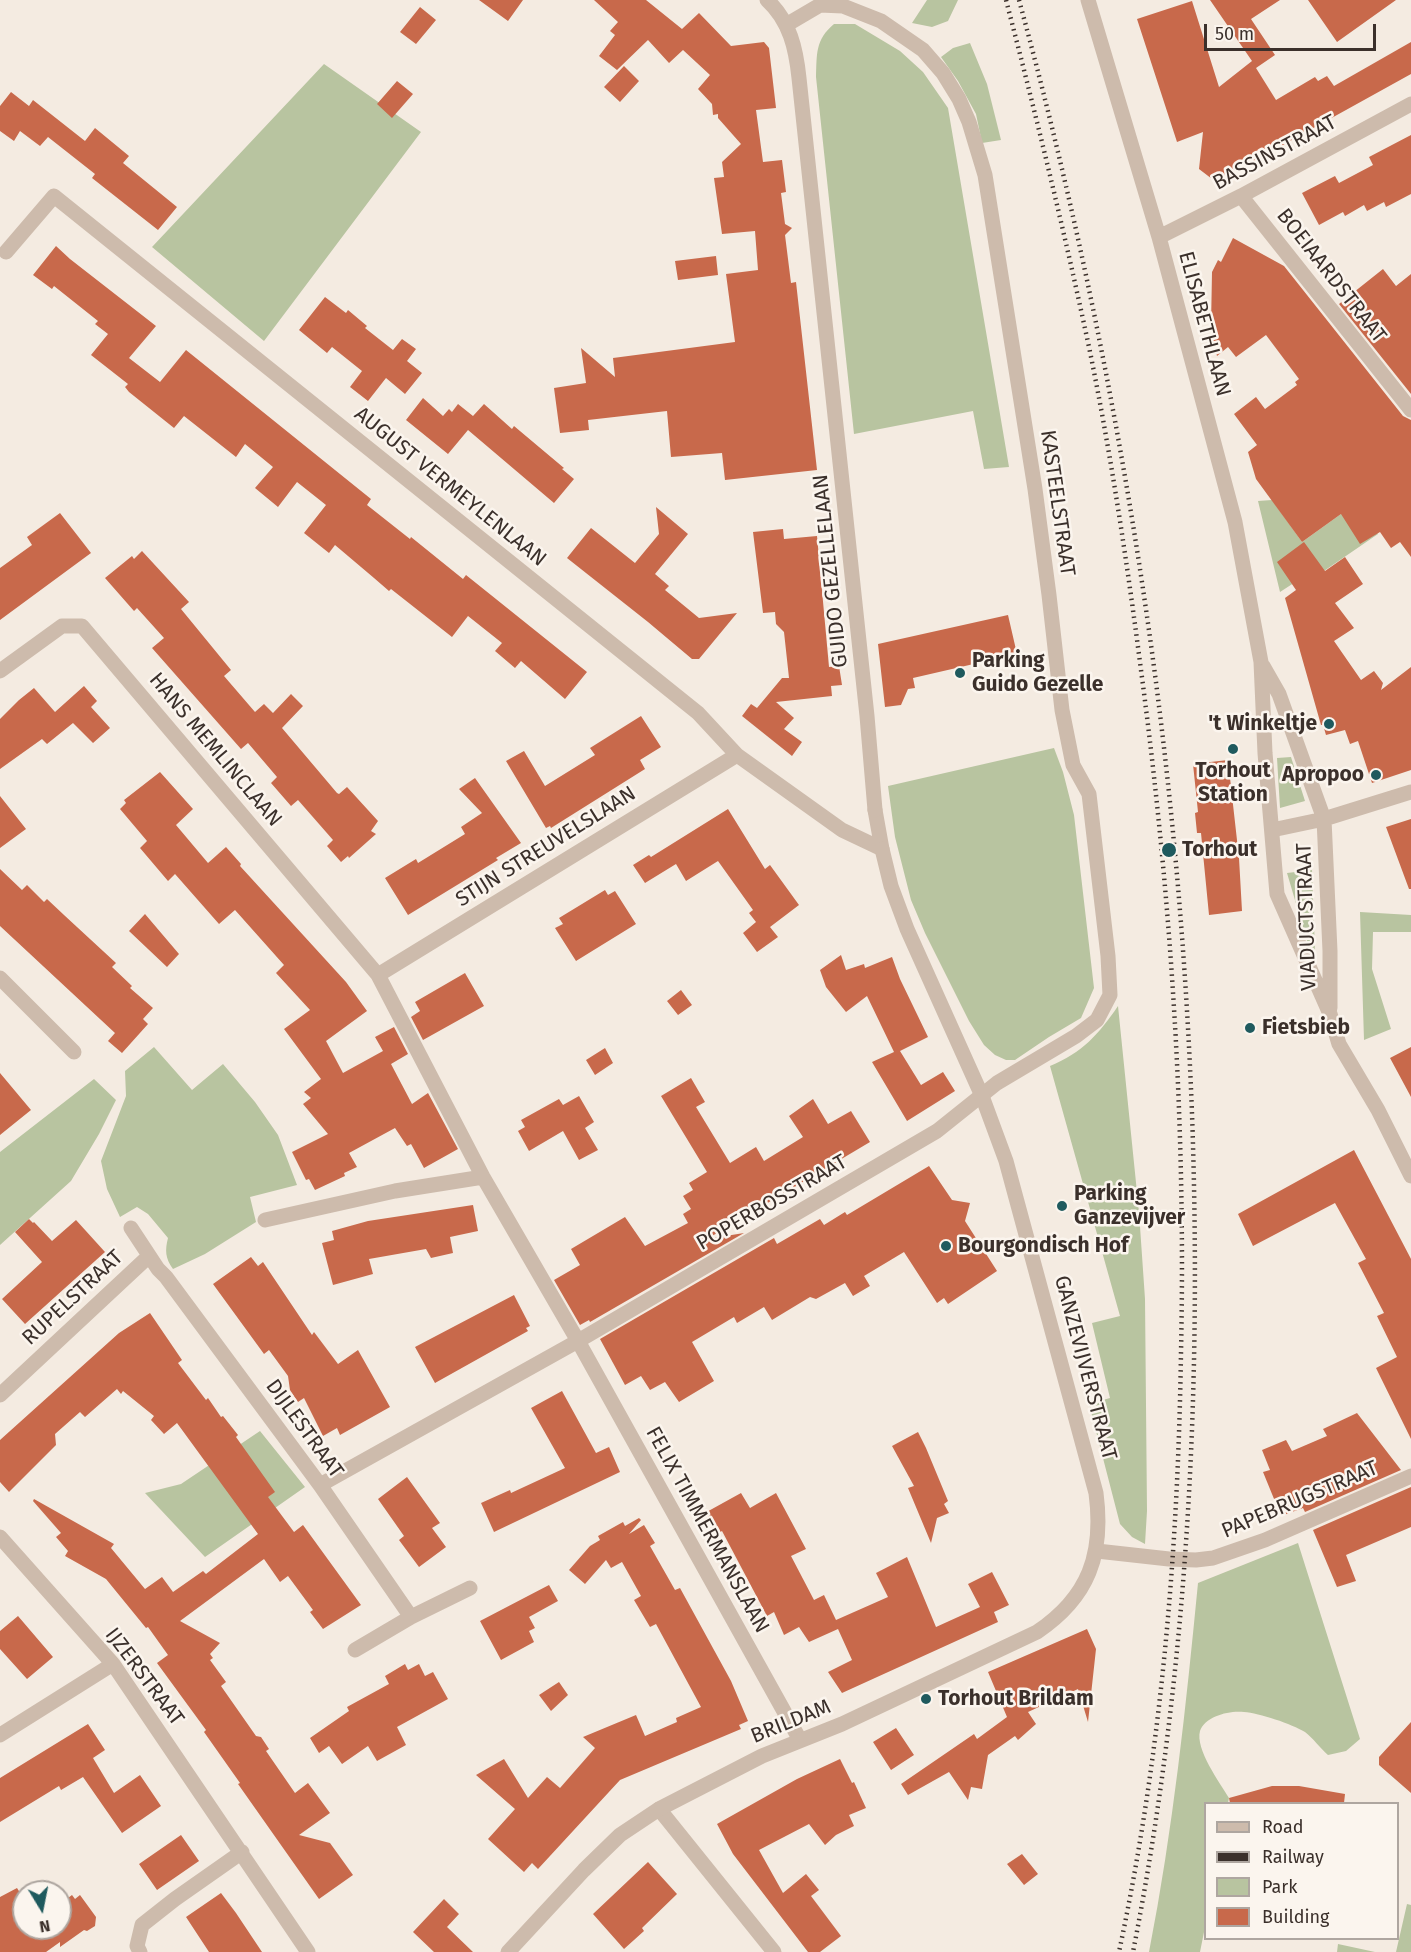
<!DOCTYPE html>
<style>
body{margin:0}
#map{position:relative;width:1411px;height:1952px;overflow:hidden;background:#f4ebe1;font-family:"Fira Sans",sans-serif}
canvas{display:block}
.legend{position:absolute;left:1204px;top:1802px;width:195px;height:138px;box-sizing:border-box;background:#fbf5ee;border:2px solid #aea6a0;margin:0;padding:8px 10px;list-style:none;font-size:18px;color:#3b302b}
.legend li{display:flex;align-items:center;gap:12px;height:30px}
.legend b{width:30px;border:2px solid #aea6a0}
.north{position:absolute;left:12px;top:1880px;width:60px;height:60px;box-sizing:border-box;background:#fbf5ee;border:2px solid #aea6a0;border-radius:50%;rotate:170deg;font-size:16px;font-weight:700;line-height:24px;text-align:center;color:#3b302b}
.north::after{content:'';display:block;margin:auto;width:21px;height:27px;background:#1f5a5e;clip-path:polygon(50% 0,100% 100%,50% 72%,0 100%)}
.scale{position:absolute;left:1204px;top:24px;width:172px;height:27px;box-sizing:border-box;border:3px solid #3b302b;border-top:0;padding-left:8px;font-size:18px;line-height:21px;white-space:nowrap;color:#3b302b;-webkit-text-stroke:4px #fbf5ee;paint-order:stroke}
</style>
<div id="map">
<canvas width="1411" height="1952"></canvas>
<ul class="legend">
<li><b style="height:8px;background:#cdbbac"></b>Road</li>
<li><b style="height:8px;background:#3b302b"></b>Railway</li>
<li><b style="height:16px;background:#b8c4a0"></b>Park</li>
<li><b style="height:16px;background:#c8694b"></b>Building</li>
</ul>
<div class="north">N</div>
<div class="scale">50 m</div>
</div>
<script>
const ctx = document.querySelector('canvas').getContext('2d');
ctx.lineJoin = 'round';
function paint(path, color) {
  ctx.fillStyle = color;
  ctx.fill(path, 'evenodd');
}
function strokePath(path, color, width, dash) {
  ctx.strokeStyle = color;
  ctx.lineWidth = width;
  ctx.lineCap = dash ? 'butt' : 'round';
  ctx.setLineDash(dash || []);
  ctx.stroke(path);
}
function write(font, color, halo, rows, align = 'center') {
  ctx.font = font + ' "Fira Sans",sans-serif';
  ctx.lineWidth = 5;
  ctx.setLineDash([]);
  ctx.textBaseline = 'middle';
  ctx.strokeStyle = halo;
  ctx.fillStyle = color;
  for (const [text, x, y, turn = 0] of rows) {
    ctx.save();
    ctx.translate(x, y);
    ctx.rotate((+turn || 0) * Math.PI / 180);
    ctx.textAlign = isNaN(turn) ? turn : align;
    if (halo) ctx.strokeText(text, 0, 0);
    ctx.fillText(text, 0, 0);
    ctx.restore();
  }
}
const green = new Path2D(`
 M927,0H958L948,21L932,27L912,23Z
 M834,24H855L900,51L923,72L948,108L1009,467L984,469L973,411L854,434L816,77C817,54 815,40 834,24Z
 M970,43L987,84L1001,140L982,143L976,114L958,81L941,57L953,48Z
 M324,64L421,132L264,341L152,247Z
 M1272,500L1302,542L1359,501L1367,519L1378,534L1321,573L1317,568L1280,592L1258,501Z
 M1054,748L1063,772L1074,815L1094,988L1081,1018L1049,1037L1015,1060H1006L995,1055L984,1045L969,1021L925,933L911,900L895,837L888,786Z
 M1291,757L1305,801L1280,808L1277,758Z
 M1312,870L1315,951L1313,952L1310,951L1287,873Z
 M1360,912L1411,915V932H1373L1372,969L1391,1029L1364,1040Z
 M1118,1006L1139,1212L1145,1299L1147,1511L1145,1544L1132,1537L1120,1524L1089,1404L1110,1398L1092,1323L1120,1316L1050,1066C1082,1053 1099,1034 1118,1006Z
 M154,1047L192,1090L223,1064L255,1102L278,1135L297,1185L250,1197L256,1222L205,1254L173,1269C165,1258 165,1250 168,1238L148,1214L137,1207L120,1217L107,1189L101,1161L126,1096L125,1071Z
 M94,1079L116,1100L99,1134L71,1181L0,1245V1152Z
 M260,1431L305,1487L205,1557L145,1493L181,1484Z
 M1298,1543L1360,1739L1346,1751L1328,1755C1320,1748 1313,1738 1305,1732C1292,1724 1259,1713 1244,1712C1230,1710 1205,1716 1200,1731C1195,1749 1220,1783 1229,1798L1228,1803L1206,1804V1922L1200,1952H1149C1173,1830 1186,1706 1198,1583Z
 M1407,1904L1411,1905V1952H1396Z
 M1338,1944L1375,1952H1337Z`);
const building = new Path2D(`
 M479,0H523L508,21Z
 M594,0H646L682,29L699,13L731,46L764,42L769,48L776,108L756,110L763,162L782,160L786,192L781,193L785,224L792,228L785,235L791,283L796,282L817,470L725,480L722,453L671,457L667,411L588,420L589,430L560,433L554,388L586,383L581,348L615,377L613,358L735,342L726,274L758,270L755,231L722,234L714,178L724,177L722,162L741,144L718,118V114L713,115L712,104L698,89L710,75L683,50L669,63L648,40L617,70L599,56L615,35L610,31L618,22Z
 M1210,0H1280L1251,19L1275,55L1256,68L1276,100L1315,77L1318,81L1327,76L1334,86L1411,42V74L1216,182L1199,169L1203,132L1177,142L1137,19L1192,1L1219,87L1252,61Z
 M1308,0H1396L1337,42Z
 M420,7L436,20L416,44L400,32Z
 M624,66L639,81L620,102L604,87Z
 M397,81L413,94L392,118L377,104Z
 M11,92L29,106L33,100L85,141L95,128L129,156L123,163L177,207L158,230L92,178L95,174L48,137L40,146L20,131L14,141L0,131V106Z
 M1411,135V194L1386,207L1384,202L1367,211L1364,205L1345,216L1343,212L1319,225L1302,193L1335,176L1339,183L1373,165L1369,157Z
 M1233,238L1284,266L1403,416L1411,420V557L1400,542L1391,548L1380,532L1360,544L1341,514L1302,542L1256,479L1248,452L1257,445L1234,414L1256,397L1265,409L1297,385L1295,382L1299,379L1266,335L1236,357L1228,347L1217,356L1211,336L1215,333L1211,327L1212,272L1218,260L1221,262Z
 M56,246L70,259L156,326L129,358L160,382L186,350L371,499L367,505L410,539L411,537L463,579L466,575L587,672L565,699L521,661L515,668L495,651L502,643L468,616L452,637L391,589L389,591L374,578L335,545L329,553L304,533L326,505L297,482L278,507L255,488L273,467L245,444L236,457L184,416L174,428L129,392L125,387L128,384L91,355L108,334L95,324L98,321L54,286L52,289L33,275Z
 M716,256L718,275L678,280L675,261Z
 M1383,269L1396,286L1411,274V394L1339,304Z
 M325,297L346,313L348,310L367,326L365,328L393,350L402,339L416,349L407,361L422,373L405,394L386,378L368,401L350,387L362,371L332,347L327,353L299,330Z
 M423,398L443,416L449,409L452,412L458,404L473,416L484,404L512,429L514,426L564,468L562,469L574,479L554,503L468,430L448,454L406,420Z
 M656,507L688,534L655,574L669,586L665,590L699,618L737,613L699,659H692L648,622L567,558L591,528L635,563L659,534Z
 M60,513L91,553L0,620V568L32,545L27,537Z
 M783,529L784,539L817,536L829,667L839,666L842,685L831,686L832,696L776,702L794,718L784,729L802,742L792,756L742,716L751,704L757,708L782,678H789L784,632L776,624L775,612L763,613L753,532Z
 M1304,542L1325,571L1345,557L1363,584L1335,603L1354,628L1334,641L1361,680L1374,671L1383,683L1381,690L1411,667V770L1372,783L1358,741L1350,744L1345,730L1326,735L1323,725H1321L1285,598L1296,590L1277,562Z
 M142,551L189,602L181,609L231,670L224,676L255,712L264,704L273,713L291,694L303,706L282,728L337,793L339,794L347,787L378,821L371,831L376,834L349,858L348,856L341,862L327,846L333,840L298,800L291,806L271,783L277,777L248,743L241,749L152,648L164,638L137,608L134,611L105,578L132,556L134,559Z
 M1008,615L1017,654L913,678L915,688L908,689L901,705L885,707L878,644Z
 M84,686L97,701L91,707L110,728L93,743L73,723L47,744L42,739L0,769V719L19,700L34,688L55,712Z
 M641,716L661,747L640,760L645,769L551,828L550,826L546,828L506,761L524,751L545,786L595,755L590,748Z
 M1228,760L1239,858L1242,911L1209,915L1201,833H1197L1195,813L1198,812L1193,764Z
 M160,772L193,809L176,825L208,863L226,847L241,864L240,866L346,982L367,1011L326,1041L343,1073L383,1051L375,1037L394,1027L408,1054L391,1064L412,1104L428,1093L458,1149L424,1168L411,1144L407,1146L395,1128L349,1153L357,1167L344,1173L345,1176L315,1190L309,1179L306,1180L292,1152L328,1134L303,1104L311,1098L304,1092L321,1079L284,1029L310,1010L276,973L284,965L235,910L219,924L175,874L168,881L140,848L147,841L120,809L126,803L124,800Z
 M475,778L521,843L496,858L498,860L408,915L385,878L416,859L418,863L465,834L461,827L482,813L459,789Z
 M0,796L26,829L0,848Z
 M728,809L765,869L770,865L799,905L770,927L778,937L757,952L743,933L756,922L749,913L753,910L718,861L686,881L676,864L645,883L633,865L649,855L651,857Z
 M1411,819V889H1409L1386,827Z
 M0,869L22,890L27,885L44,902L47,899L64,915L116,963L112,967L132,986L130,988L153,1008L143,1019L148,1024L122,1053L108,1041L115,1033L0,926Z
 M605,890L608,895L615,891L636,924L576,961L555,928L563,924L559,918Z
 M145,914L179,954L167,967L129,931Z
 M841,955L846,970L864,964L865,968L892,957L900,979L928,1037L900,1051L921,1085L943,1072L955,1091L907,1121L872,1062L894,1052L867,996L846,1012L826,987L820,970Z
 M465,973L484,1006L423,1040L411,1017L420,1011L415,1002Z
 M681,990L692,1005L678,1015L667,1001Z
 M1411,1047V1097L1390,1058Z
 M605,1048L613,1063L595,1075L586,1060Z
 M0,1073L31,1110L0,1135Z
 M691,1078L705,1102L696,1107L730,1163L756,1147L764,1161L803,1137L789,1116L813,1099L828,1124L851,1111L870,1142L707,1239L744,1233L590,1322L589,1320L580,1325L554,1280L580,1265L571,1249L625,1217L645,1246L688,1223L683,1214L691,1209L683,1196L693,1190L689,1183L707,1172L661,1096Z
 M579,1096L594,1122L585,1128L598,1150L579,1160L563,1131L529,1151L518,1131L525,1127L521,1120L559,1099L563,1105Z
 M1354,1150L1411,1259V1439L1376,1368L1397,1357L1377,1316L1384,1313L1358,1263L1366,1259L1335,1203L1253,1246L1238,1214Z
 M929,1166L952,1200L970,1203L965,1221L997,1271L948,1304L944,1298L937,1303L904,1252L864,1276L870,1286L853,1296L845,1283L816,1299L810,1297L772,1320L764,1307L737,1323L734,1317L692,1342L714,1381L679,1402L665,1382L650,1390L641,1376L625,1385L600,1339L774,1238L777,1244L820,1219L824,1225L845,1212L847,1215Z
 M473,1205L478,1231L450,1237L453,1253L431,1258L426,1249L369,1259L373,1274L333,1285L322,1243L334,1240L332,1231L368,1221Z
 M29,1219L33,1223L34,1222L52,1241L76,1220L105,1252L25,1324L2,1299L42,1262L15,1232Z
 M251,1257L258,1266L263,1262L312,1335L314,1332L338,1364L358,1350L390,1407L340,1435L337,1428L323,1436L304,1398L298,1402L290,1390L288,1376L269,1350L264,1354L213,1284Z
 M514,1295L530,1326L526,1328L528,1331L435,1383L415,1347Z
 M150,1313L182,1360L178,1363L206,1400L208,1398L221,1417L223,1416L238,1435L236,1437L275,1492L268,1497L294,1532L303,1525L361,1605L323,1629L310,1612L313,1610L288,1576L280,1582L264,1559L180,1621L220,1643L210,1654L213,1658L210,1660L226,1682L221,1686L256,1736L261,1737L269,1749L266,1751L295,1793L308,1783L330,1813L299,1835L330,1843L353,1875L319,1899L238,1784L240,1783L204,1732L206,1730L157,1663L168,1655L148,1627L146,1628L106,1579L65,1556L68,1551L56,1537L61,1533L33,1501L34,1499L114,1544L111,1548L145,1589L162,1577L173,1592L203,1571L206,1574L258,1534L177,1423L164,1434L151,1420L154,1416L123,1391L121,1394L117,1389L85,1417L80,1412L55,1434L56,1445L9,1492L0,1482V1440L119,1333Z
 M562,1391L596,1453L609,1447L620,1472L494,1532L481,1503L510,1490L511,1493L565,1468L531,1408Z
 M1357,1413L1401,1470L1305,1512L1303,1508L1281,1516L1263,1472L1270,1470L1262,1450L1286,1440L1292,1451L1327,1436L1323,1429Z
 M918,1432L926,1448L948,1501L944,1504L949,1513L937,1518L931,1543L908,1488L914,1486L892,1446Z
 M407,1477L440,1523L432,1528L446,1547L419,1567L399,1540L404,1536L378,1499Z
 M1411,1487V1527L1346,1555L1356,1581L1337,1587L1313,1530Z
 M741,1493L750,1508L776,1493L806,1549L791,1556L814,1600L824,1595L836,1620L888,1597L876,1573L907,1557L936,1627L980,1607L968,1584L992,1572L1009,1605L994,1612L998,1622L842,1693L828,1672L852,1660L838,1629L809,1642L799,1627L784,1635L774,1612L767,1616L722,1531L715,1535L703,1514Z
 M639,1518L641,1520L629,1534L644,1525L655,1543L650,1546L675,1590L680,1588L731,1681L748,1721L739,1725L741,1729L620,1780L538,1869L532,1863L524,1872L488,1839L515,1809L476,1775L504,1759L528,1798L547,1777L560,1788L595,1748L583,1737L636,1715L645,1736L677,1722L676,1718L701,1707L656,1624L650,1627L634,1600L641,1596L622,1562L611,1568L606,1560L585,1584L569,1570L590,1546L600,1540L598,1536L623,1522L625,1526Z
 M549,1585L558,1601L529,1617L535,1628L529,1631L534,1642L501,1660L480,1621Z
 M18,1616L53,1657L27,1679L0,1649V1631Z
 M1087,1629L1096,1649L1088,1722L1078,1689L1028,1712L1036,1724L1018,1740L1015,1736L988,1755L982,1789L971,1787L968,1800L949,1772L908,1795L901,1784L974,1734L977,1739L1007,1717L988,1672Z
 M405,1664L408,1670L419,1664L425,1676L433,1672L448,1699L397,1727L406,1745L377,1761L368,1746L342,1764L329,1746L319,1753L310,1738L349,1711L347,1707L389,1684L385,1676Z
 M559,1682L568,1695L551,1711L539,1695Z
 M1411,1722V1793L1379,1765V1757Z
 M88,1724L105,1750L93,1758L114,1793L140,1775L161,1806L122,1833L83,1777L61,1790L59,1786L0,1822V1778Z
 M896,1728L914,1755L891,1770L873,1742Z
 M840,1759L852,1783L854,1782L866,1808L849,1815L854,1826L836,1835L825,1845L809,1824L759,1850L783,1893L806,1874L819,1890L811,1896L841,1936L820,1952H808L733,1854L717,1824L797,1779Z
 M1272,1786H1299L1345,1794L1344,1803H1230L1229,1798Z
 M181,1835L199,1861L157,1890L139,1864Z
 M1022,1854L1038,1874L1024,1885L1007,1864Z
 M648,1862L677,1894L642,1928L644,1931L624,1949L593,1914Z
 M17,1888L24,1899V1928H60V1904L72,1895L75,1899L80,1895L96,1917L95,1926L87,1931L84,1930L60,1947V1942L46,1952H0V1897Z
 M221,1893L236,1913L262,1952H209L186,1917Z
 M444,1899L459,1914L447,1927L473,1952H434L413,1932Z`);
const minor = new Path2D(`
 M1088,0L1159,237L1235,522L1261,662L1265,753L1277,894L1330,1014L1339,1044L1378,1110L1411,1176
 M1241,196L1411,410
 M1159,237L1241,196L1411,104
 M6,252L54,196L698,713L737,755L842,830L882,849
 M1263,666L1279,694L1324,819L1330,951V1008
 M0,671L62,626H82L378,975L483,1177L578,1341L800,1740
 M875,810L882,849
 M1272,830L1324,819L1411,792
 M378,975L737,755
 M0,978L74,1052
 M265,1220L395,1191L483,1177
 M131,1228L158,1269L166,1277L320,1485L411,1617L470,1588
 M0,1395L149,1256
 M320,1485L578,1341L937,1131L997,1083L1076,1036L1097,1020L1110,995L1108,956L1089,794L1073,765L1062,710L1049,595L1035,489L985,175L969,122L959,99L943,73L923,50L881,21L843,6L820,5L786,25
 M0,1537L113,1664L308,1952
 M1097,1551L1169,1559L1196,1560L1213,1558L1265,1540L1411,1476
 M355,1650L411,1617
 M0,1735L113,1664
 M659,1809L774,1952
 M140,1952L137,1946L142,1925L175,1899L242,1852`);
const tertiary = new Path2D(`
 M767,0C790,21 796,49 799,78L867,716L875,810
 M508,1952L584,1870L620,1835L659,1809L762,1756L842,1724L1037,1632C1089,1597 1104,1554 1096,1493L1006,1161L982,1096L907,929L891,886L882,849`);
const rail = new Path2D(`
 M1006,0C1036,115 1064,230 1089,347C1111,454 1127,562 1141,670C1171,896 1186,1124 1181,1352C1178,1553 1161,1755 1119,1952
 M1019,0C1118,364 1178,737 1192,1114C1202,1395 1187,1676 1133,1952`);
const markers = [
 [960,673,6,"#1f5a5e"],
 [1329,724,6,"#1f5a5e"],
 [1233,749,6,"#1f5a5e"],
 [1376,775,6,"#1f5a5e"],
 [1169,850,8,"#1f5a5e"],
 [1250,1028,6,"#1f5a5e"],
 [1062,1206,6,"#1f5a5e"],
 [946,1246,6,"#1f5a5e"],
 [926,1699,6,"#1f5a5e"]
];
const streetNames = [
 ["BASSINSTRAAT",1275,153,-28],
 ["BOEIAARDSTRAAT",1331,276,52],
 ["ELISABETHLAAN",1204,324,75],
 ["AUGUST VERMEYLENLAAN",450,487,39],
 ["KASTEELSTRAAT",1057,503,82],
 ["GUIDO GEZELLELAAN",831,571,-96],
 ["HANS MEMLINCLAAN",215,750,50],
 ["STIJN STREUVELSLAAN",546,847,-32],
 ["VIADUCTSTRAAT",1307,917,-92],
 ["POPERBOSSTRAAT",772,1203,-30],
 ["RUPELSTRAAT",73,1298,-43],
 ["GANZEVIJVERSTRAAT",1085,1368,75],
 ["DIJLESTRAAT",304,1429,54],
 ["PAPEBRUGSTRAAT",1300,1500,-23],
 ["FELIX TIMMERMANSLAAN",707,1530,61],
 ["IJZERSTRAAT",144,1677,53],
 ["BRILDAM",791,1722,-22]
];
const poiNames = [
 ["Parking",972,661],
 ["Guido Gezelle",972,685],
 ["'t Winkeltje",1317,724,"right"],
 ["Torhout",1233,771,"center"],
 ["Station",1233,795,"center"],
 ["Apropoo",1364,775,"right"],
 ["Torhout",1182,850],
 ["Fietsbieb",1262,1028],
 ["Parking",1074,1194],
 ["Ganzevijver",1074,1218],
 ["Bourgondisch Hof",958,1246],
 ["Torhout Brildam",938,1699]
];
paint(green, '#b8c4a0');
paint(building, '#c8694b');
strokePath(minor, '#cdbbac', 15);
strokePath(tertiary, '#cdbbac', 15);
strokePath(rail, '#3b302b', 4.5, [1.5, 4.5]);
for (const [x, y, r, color] of markers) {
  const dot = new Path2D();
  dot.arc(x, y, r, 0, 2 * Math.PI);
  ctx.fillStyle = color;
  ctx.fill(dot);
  strokePath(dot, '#fbf5ee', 2);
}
write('21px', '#3b302b', '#fbf5ee', streetNames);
write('bold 21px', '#3b302b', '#fbf5ee', poiNames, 'left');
</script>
